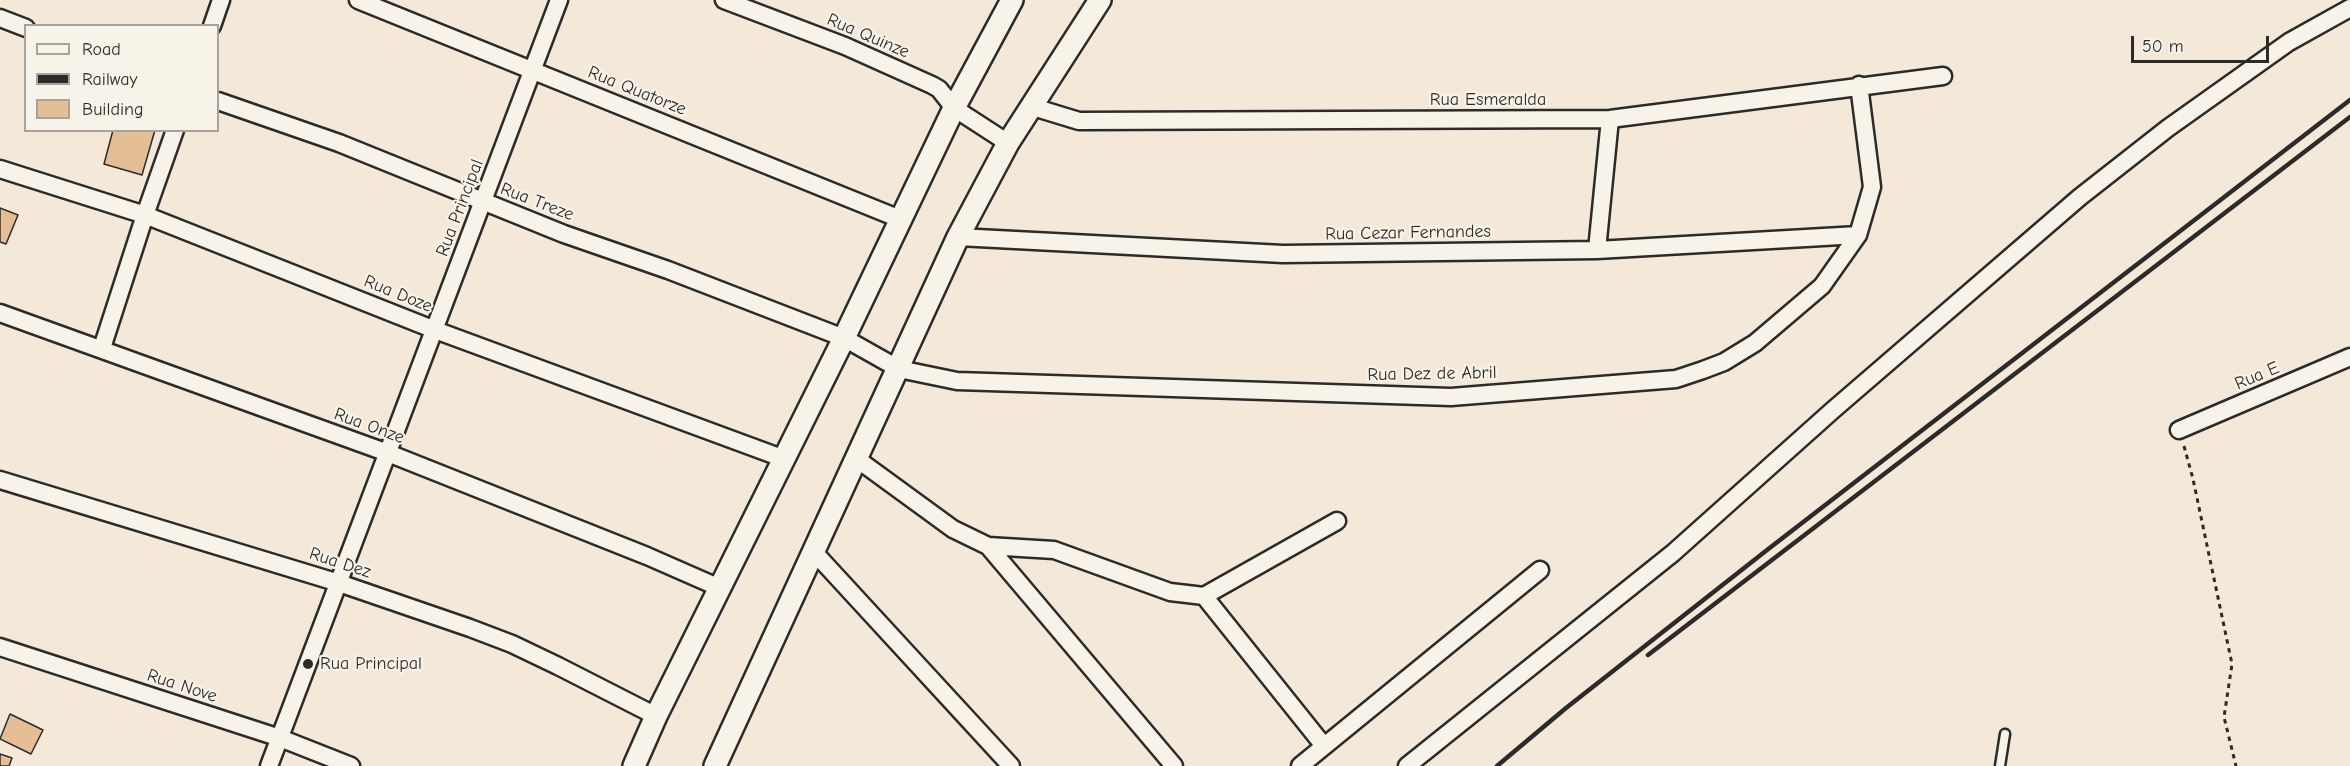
<!DOCTYPE html>
<style>
body{margin:0}
#map{position:relative;width:2350px;height:766px;overflow:hidden;background:#f4e8d8;font-family:"Comic Neue",sans-serif}
canvas{display:block}
.legend{position:absolute;left:24px;top:24px;width:195px;height:108px;box-sizing:border-box;background:#f7f3e8;border:2px solid #a5a39c;margin:0;padding:8px 10px;list-style:none;font-size:18px;color:#2b2b2b}
.legend li{display:flex;align-items:center;gap:12px;height:30px}
.legend b{width:30px;border:2px solid #a5a39c}
.scale{position:absolute;left:2131px;top:36px;width:138px;height:27px;box-sizing:border-box;border:3px solid #2b2b2b;border-top:0;padding-left:8px;font-size:18px;line-height:21px;white-space:nowrap;color:#2b2b2b;-webkit-text-stroke:4px #f7f3e8;paint-order:stroke}
</style>
<div id="map">
<canvas width="2350" height="766"></canvas>
<ul class="legend">
<li><b style="height:8px;background:#f7f3e8"></b>Road</li>
<li><b style="height:8px;background:#2b2b2b"></b>Railway</li>
<li><b style="height:16px;background:#e6be96"></b>Building</li>
</ul>
<div class="scale">50 m</div>
</div>
<script>
const ctx = document.querySelector('canvas').getContext('2d');
ctx.lineJoin = 'round';
function paint(path, color) {
  ctx.fillStyle = color;
  ctx.fill(path, 'evenodd');
}
function strokePath(path, color, width, dash) {
  ctx.strokeStyle = color;
  ctx.lineWidth = width;
  ctx.lineCap = dash ? 'butt' : 'round';
  ctx.setLineDash(dash || []);
  ctx.stroke(path);
}
function write(font, color, halo, rows, align = 'center') {
  ctx.font = font + ' "Comic Neue",sans-serif';
  ctx.lineWidth = 4.5;
  ctx.setLineDash([]);
  ctx.textBaseline = 'middle';
  ctx.strokeStyle = halo;
  ctx.fillStyle = color;
  for (const [text, x, y, turn = 0] of rows) {
    ctx.save();
    ctx.translate(x, y);
    ctx.rotate((+turn || 0) * Math.PI / 180);
    ctx.textAlign = isNaN(turn) ? turn : align;
    if (halo) ctx.strokeText(text, 0, 0);
    ctx.fillText(text, 0, 0);
    ctx.restore();
  }
}
const building = new Path2D(`
 M113,130H155L142,175L104,164Z
 M0,208L18,215L6,244L0,242Z
 M10,714L43,730L31,754L0,739Z
 M0,754L12,758L9,766H0Z`);
const path = new Path2D(`
 M2184,446L2193,479L2232,664L2224,717L2236,766`);
const service = new Path2D(`
 M2000,766L2005,734`);
const minor = new Path2D(`
 M358,0L900,219
 M724,0L845,46L932,85L939,89L954,108L1008,143
 M0,18L26,28
 M212,26L221,0
 M218,101L339,143L564,234L668,270L844,338L899,369L957,381L1451,397L1676,379L1703,370L1724,362L1755,343L1822,286L1858,235L1872,187L1859,85
 M1033,107L1079,121L1610,119L1943,76
 M0,169L145,215L435,330L782,458
 M958,237L1283,254L1597,250L1858,235
 M1597,250L1610,119
 M0,313L388,453L647,556L720,588
 M102,348L145,215L175,130
 M2179,430L2350,357
 M857,459L953,529L988,546L1054,550L1170,592L1204,596L1337,521
 M0,480L339,583L470,628L512,644L558,666L656,716
 M988,546L1174,766
 M814,552L1011,766
 M1204,596L1324,746
 M0,647L280,738L351,766
 M269,766L559,0
 M1300,766L1540,570
 M1407,766L1673,553L1833,410L2080,197L2168,128L2289,42L2350,8`);
const tertiary = new Path2D(`
 M634,766L656,716L844,338L954,108L1012,0
 M715,766L958,237L1008,143L1100,0`);
const rail = new Path2D(`
 M1648,655L2350,117
 M1497,766L1566,708L1767,550L2350,100`);
const markers = [
 [308,664,6,"#2b2b2b"]
];
const streetNames = [
 ["Rua Quinze",868,36,23],
 ["Rua Quatorze",637,91,22],
 ["Rua Esmeralda",1488,100],
 ["Rua Treze",537,202,21],
 ["Rua Principal",460,208,-69],
 ["Rua Cezar Fernandes",1408,233,-1],
 ["Rua Doze",398,294,22],
 ["Rua Dez de Abril",1432,374,-1],
 ["Rua E",2257,376,-23],
 ["Rua Onze",369,426,20],
 ["Rua Dez",340,563,18],
 ["Rua Nove",182,686,18]
];
const poiNames = [
 ["Rua Principal",320,664]
];
paint(building, '#e6be96');
strokePath(building, '#2b2b2b', 1.5);
strokePath(service, '#2b2b2b', 13);
strokePath(minor, '#2b2b2b', 21);
strokePath(tertiary, '#2b2b2b', 26);
strokePath(path, '#2b2b2b', 3, [4.5, 4.5]);
strokePath(service, '#f7f3e8', 8);
strokePath(minor, '#f7f3e8', 16);
strokePath(tertiary, '#f7f3e8', 21);
strokePath(rail, '#2b2b2b', 4.5);
for (const [x, y, r, color] of markers) {
  const dot = new Path2D();
  dot.arc(x, y, r, 0, 2 * Math.PI);
  ctx.fillStyle = color;
  ctx.fill(dot);
  strokePath(dot, '#f7f3e8', 2);
}
write('18px', '#2b2b2b', '#f7f3e8', streetNames);
write('18px', '#2b2b2b', '#f7f3e8', poiNames, 'left');
</script>
